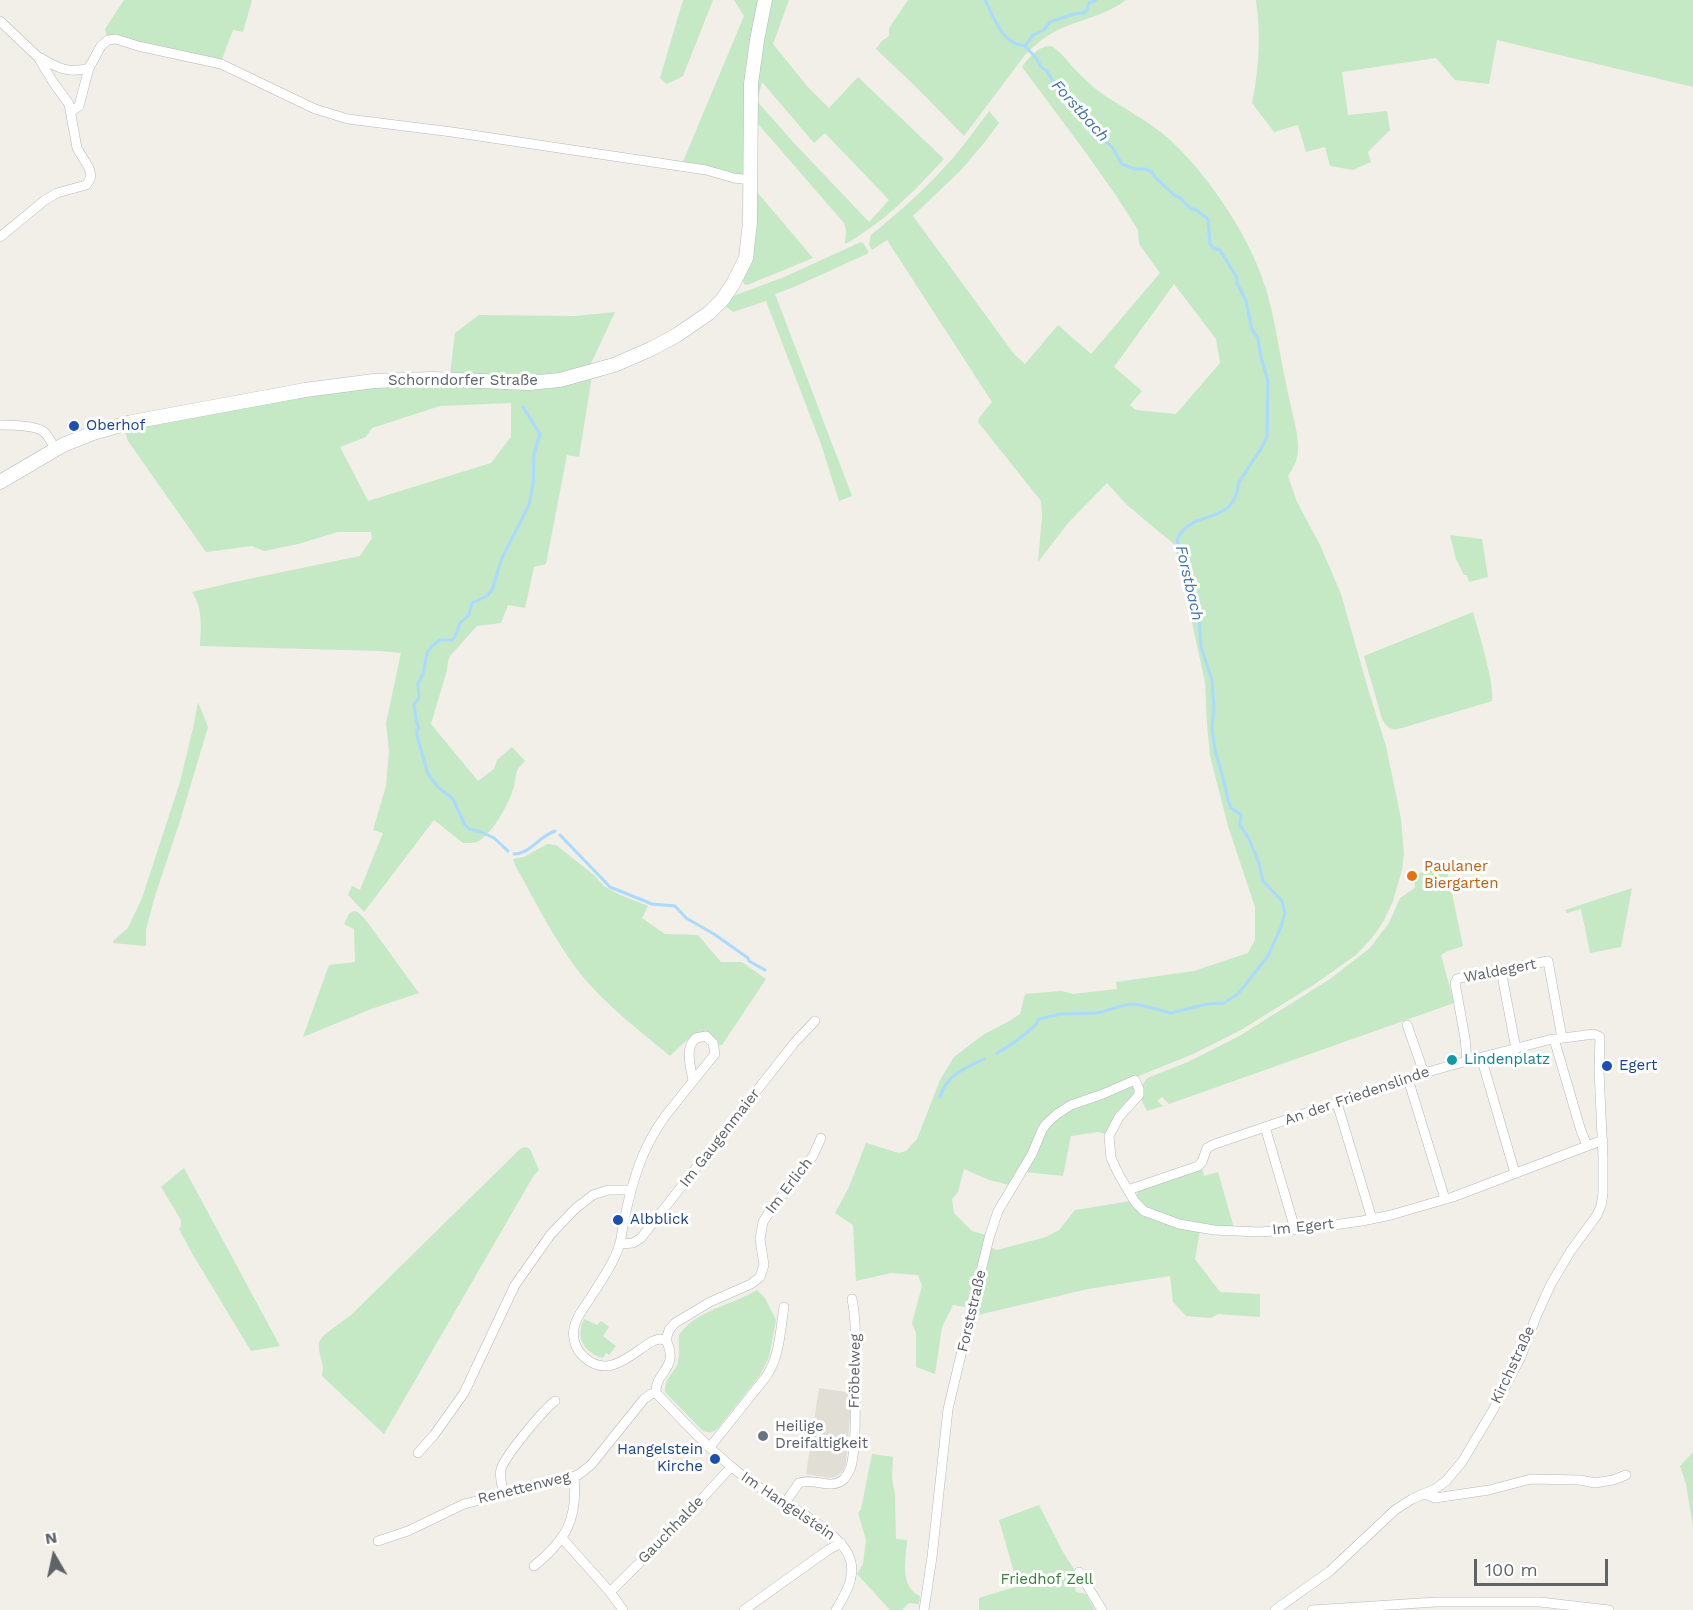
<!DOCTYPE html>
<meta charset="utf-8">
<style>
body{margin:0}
#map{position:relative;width:1693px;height:1610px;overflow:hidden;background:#f1efe8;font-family:"Work Sans",sans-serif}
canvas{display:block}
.north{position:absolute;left:24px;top:1526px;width:60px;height:60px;-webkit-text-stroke:4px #fff;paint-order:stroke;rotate:351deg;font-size:16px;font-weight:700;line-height:24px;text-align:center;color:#5f6368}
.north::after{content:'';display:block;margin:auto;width:21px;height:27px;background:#5f6368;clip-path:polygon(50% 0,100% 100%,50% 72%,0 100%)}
.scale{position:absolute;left:1474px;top:1559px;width:134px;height:27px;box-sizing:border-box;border:3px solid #5f6368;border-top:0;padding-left:8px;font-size:18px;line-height:21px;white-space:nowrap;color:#5f6368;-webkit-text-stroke:4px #fff;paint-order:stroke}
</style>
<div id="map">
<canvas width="1693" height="1610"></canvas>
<div class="north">N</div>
<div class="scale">100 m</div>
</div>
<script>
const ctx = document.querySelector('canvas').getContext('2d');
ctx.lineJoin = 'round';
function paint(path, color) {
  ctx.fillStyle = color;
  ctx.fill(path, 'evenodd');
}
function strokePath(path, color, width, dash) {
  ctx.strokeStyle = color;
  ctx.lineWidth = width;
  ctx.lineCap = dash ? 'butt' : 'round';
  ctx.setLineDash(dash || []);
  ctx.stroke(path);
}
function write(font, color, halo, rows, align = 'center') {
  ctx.font = font + ' "Work Sans",sans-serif';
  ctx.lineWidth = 6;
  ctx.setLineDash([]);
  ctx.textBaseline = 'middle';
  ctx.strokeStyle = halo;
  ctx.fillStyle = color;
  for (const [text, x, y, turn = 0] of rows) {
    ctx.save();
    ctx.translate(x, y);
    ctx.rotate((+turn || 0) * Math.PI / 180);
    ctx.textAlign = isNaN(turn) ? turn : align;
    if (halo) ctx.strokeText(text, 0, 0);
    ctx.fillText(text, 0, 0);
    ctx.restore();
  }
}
const education = new Path2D(`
 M819,1388L852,1393L846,1463L843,1471L837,1476L830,1478L806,1474Z`);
const green = new Path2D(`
 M124,0H252L243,32L233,30L221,62L107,37L105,29Z
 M683,0H713L683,76L667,84L660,78Z
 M734,0H761L745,173L741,175L682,164L744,16Z
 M769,0H789L773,44L807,86L829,108L858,77L944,159C912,193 886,221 845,244L846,230L844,223L759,125L754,122V101ZM762,82L814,143L825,133L889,200L869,222L794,143L757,101Z
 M908,0H1126C1106,15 1082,19 1060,29C1046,35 1035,45 1025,55L964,136L914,85L876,49L882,41L889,36V28Z
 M1256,0H1693V87L1497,40L1489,84L1455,80L1436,58L1342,72L1348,115L1387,111L1390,130L1368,152L1371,162L1353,170L1330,166L1325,147L1306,152L1298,125L1274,132L1252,103C1259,70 1261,34 1256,0Z
 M1050,46C1058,49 1064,57 1070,64C1080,75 1091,86 1104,95C1125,109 1148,121 1168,138C1207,173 1250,237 1265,286C1272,308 1276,331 1280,353C1285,380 1291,407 1297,434C1299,453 1299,460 1288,476L1297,502L1320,545L1341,594L1368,689L1386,746L1401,819L1404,854L1402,870L1393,901L1383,922L1372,938L1356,955L1312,986L1241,1030L1193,1054L1129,1080L1136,1092L1107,1134L1098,1132L1071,1136L1063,1176L1024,1172L1009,1185L989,1180L964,1169L958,1192L952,1199L954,1213L972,1231L986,1235L989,1247L997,1250L1046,1237L1059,1230L1075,1210L1131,1201L1200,1230L1195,1259L1220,1292L1260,1294V1317L1218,1314L1211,1318L1186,1316L1173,1302L1170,1276L1088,1289L974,1316L975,1303L965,1302V1307L953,1305L942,1327L935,1374L916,1367V1333L912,1323L922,1286L918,1275L891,1273L856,1281L853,1225L835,1213L849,1187L866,1143L899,1153L906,1151L917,1139L940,1080L954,1057L983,1035L1011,1020L1020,1014L1025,994L1061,991L1073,994L1117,989L1116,982L1194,971L1248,953L1255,940V907L1228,826L1210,756L1207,724L1205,682L1175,545L1127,505L1107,483L1069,522L1038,562L1042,517L1041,501L978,422L979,418L992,402L887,240L872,250L869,245L871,235C902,210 932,183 958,152C969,138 979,125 989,111L999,123L984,143L961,170L913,216L1014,354L1025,364L1058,325L1091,354L1160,273L1139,244L1138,230L1117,197L1089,157L1022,67C1029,57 1037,47 1050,46ZM1174,284L1216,339L1220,363L1176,414L1136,410L1130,405L1142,391L1114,367Z
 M755,192H757L813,258L747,285L744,284L742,278Z
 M861,242L864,244L869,253L794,287L775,294L852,496L839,501L821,444L766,301L733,312L724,305L736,295L784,277Z
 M615,312L589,368L545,377L450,375L455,333L479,315L575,316Z
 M592,376L579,457L567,455L546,564L534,567L525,608L508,605L501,623L477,626L450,656L448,661L447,670L431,724L478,781L494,769L497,760L512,747L525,761C513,773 518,772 514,786C510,802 492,835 477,842C473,843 467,843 463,843L434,820L364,912L348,895L352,886L360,890L383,833L373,830L386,786L389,751L386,723L401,653L380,651L200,646C201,628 203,608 192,592L239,581L360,556L372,538L371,532H338L298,544L264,551L252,546L206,552L128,441L124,429L356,387ZM511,403V437L491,463L368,501L340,447L366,437L372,428L440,406Z
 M1450,535L1482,539L1488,577L1469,582L1467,575H1464L1456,559Z
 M1473,612C1478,630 1495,685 1492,701L1402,728C1392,731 1387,728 1382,719L1364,656Z
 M198,702L208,727L180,821L154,899L146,930V946L113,943V941L128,928L142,898L180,782L194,724Z
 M547,844L556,845L594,875L604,886L618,894L648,906L642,918L665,934L698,935L721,962H742L766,979L722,1045H719L711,1034C692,1029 683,1045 670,1056C639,1030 604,1004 579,972C554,939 535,901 515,865L513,859L524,857Z
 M1446,865L1463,946L1448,951L1441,955L1454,1003L1169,1104L1162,1097L1157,1101L1163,1106L1147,1111L1140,1097L1143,1084L1147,1078L1188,1062L1241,1035L1330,979L1370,948L1389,923L1400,898L1415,888L1414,875Z
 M1632,888L1621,947L1590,953L1581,909L1567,913L1565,910Z
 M353,911L358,912L365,919L419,993L371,1009L303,1037L329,965L355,962L354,929L344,924L349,914Z
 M525,1147L530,1149L539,1170L534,1175L384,1434L322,1376L323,1367L319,1350V1342L324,1335L351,1315L520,1149Z
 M184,1168L280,1346L251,1351L193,1255L179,1229L181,1226V1220L161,1187Z
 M1202,1169L1204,1176L1218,1172L1234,1228L1184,1222L1151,1211L1137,1198V1193L1143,1187Z
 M757,1290L765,1298L776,1320L769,1357L760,1375L718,1428C713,1433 708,1434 702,1430L665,1392C664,1380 672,1375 677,1365C681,1354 678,1345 679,1335C696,1310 733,1305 757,1290Z
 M584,1319L597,1325L601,1321L609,1327L603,1336L616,1346L609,1355L606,1353L603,1358C584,1353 575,1337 584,1319Z
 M1693,1452V1528L1686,1484L1680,1466Z
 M872,1454L893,1457L892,1477L895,1495L896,1539L907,1540C906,1559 899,1587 920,1596L919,1604L909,1603L902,1610H890L857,1574L863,1564L866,1540L858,1513L861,1509Z
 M1039,1505L1063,1552L1079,1577V1582L1075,1587L1076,1592L1086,1594L1095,1610H979V1598L1018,1586L999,1520Z`);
const stream = new Path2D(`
 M985,0C994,18 1002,44 1025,46L1036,58L1041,67L1047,71L1056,87L1069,96L1079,115L1092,129L1112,147L1122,164L1134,169H1145L1152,172L1155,177L1175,196L1179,197L1191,209H1195L1208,219L1210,244L1213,248L1220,250L1237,278V283L1246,301L1252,330L1258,338L1261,357L1268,381L1267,437L1262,447L1239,482C1234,529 1192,506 1177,540L1199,618L1201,647L1212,680L1214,709L1212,727L1215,750L1225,785L1228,800L1231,808L1241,815L1240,825L1249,839L1259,863L1263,881L1282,901L1285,913L1281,927L1268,956L1238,994L1224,1003L1207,1004L1171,1013L1141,1005L1130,1004L1097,1013L1061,1014L1039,1019C1036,1028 1007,1048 997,1053
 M1025,46L1033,35L1044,30L1050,22L1074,14L1083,13L1087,10L1089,3L1096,0
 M560,835L610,887L652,904L675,906L686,918L714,934L748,958L749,961L765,970
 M508,851L494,838L481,832L469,829L465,825L453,799L438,787L428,774L417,736V730L419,728L416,720L414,704L419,698L418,683L423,674L427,653L432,646L440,640H452L455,637L460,623L469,615L472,603L487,596L492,590L502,558L529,505L533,485L534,454L540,434L523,407
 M514,854C530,854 538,837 555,831
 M940,1097C946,1075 965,1068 984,1059`);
const minor = new Path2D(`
 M0,21L38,57L53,82L69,104L77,148L89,168L91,176L89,181L86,185L57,193L45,200L0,237
 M41,58C57,68 70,74 89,68
 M72,111L79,106L89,68L101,46L108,40L116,39L138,46L221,64L315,109L348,119L452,132L706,170L734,178L750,180
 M0,425C11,425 36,425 44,432C49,436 52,444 55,449
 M1501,970L1516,1049
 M1407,1025L1424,1073
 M1554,1039L1581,1131L1587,1145
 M1481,1057L1515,1173
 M1467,1061L1465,1038L1455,983L1457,979L1460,978L1548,961L1562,1038
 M1408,1079L1445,1199
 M1337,1103L1372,1219
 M1265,1127L1295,1229
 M1128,1190L1198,1166L1202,1162L1207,1148L1215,1144L1424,1073L1467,1061L1548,1040L1594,1034L1600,1037L1599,1070L1603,1158V1194L1601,1206L1597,1215L1570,1252L1551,1284L1536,1317L1520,1359L1493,1410L1462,1462L1446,1481L1435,1489L1412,1499L1395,1510L1330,1571L1275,1610
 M620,1244L633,1243L641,1238L795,1042L815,1021
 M666,1340L659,1339L653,1341C632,1353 609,1380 584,1357C576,1350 572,1339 574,1328C576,1317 583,1309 589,1300C599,1284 615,1262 620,1243C622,1236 622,1228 624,1221C632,1182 642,1147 666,1115L714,1055L715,1054L713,1043L706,1036L696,1038C684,1048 691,1067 693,1081
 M666,1340L669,1330L675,1323L710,1302L751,1284L760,1277L764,1265L760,1239L763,1222L770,1211L813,1156L821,1138
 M656,1393C680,1417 705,1446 732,1467C742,1476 754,1484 765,1491C788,1505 837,1531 848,1554C858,1574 846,1593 836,1610
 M656,1393C655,1370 680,1370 666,1340
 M710,1447L765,1378C780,1358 780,1331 784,1307
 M418,1453L434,1435L464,1393L515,1285L551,1234L576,1208L593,1195L608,1190H631
 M504,1493C502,1486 499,1477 501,1469C505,1456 543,1410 555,1401
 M1424,1494L1435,1498L1489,1490L1531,1479L1580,1480L1595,1483L1613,1480L1626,1475
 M785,1503L799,1483C814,1477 831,1491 844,1479C847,1476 849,1471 851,1467C857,1442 855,1400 855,1373C855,1348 857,1324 852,1299
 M562,1538L610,1592L623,1610
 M378,1541L408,1531L464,1504L558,1481L578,1475L591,1465L644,1399L651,1394L656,1393
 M534,1566C566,1540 578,1519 574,1477
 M1079,1572L1102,1610
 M610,1592L678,1525L731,1467
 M744,1610L828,1550L841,1543
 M924,1610L932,1557L948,1409L989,1238L998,1211L1032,1154L1042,1130L1046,1124L1057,1114L1071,1105L1103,1094L1135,1080L1139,1089V1095L1119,1117L1109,1136L1111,1158L1119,1175L1135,1202L1144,1211L1179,1224L1214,1230L1259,1232L1305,1229L1362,1221L1391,1215L1453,1197L1603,1140
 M1312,1610L1436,1602H1540L1609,1610`);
const secondary = new Path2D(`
 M0,482L63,445L93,433L132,422L305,390L374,381L433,379L528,383L560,380L614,365L651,349L677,335L709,313L723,299L733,284L746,258L750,222L751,84L757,40L765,0`);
const markers = [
 [74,426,6,"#1a4fb4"],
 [1412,876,6,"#e8710a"],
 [1452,1060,6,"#0f9aa8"],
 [1607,1066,6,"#1a4fb4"],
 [618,1220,6,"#1a4fb4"],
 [763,1436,6,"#6b7280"],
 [715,1459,6,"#1a4fb4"]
];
const streetNames = [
 ["Schorndorfer Straße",463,381],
 ["Waldegert",1500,971,-11],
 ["An der Friedenslinde",1357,1096,-19],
 ["Im Gaugenmaier",720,1138,-52],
 ["Im Erlich",789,1186,-52],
 ["Im Egert",1303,1227,-6],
 ["Forststraße",972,1311,-77],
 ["Kirchstraße",1513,1365,-65],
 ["Fröbelweg",855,1371,-89],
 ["Renettenweg",524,1488,-14],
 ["Im Hangelstein",788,1506,34],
 ["Gauchhalde",671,1530,-46]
];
const transitNames = [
 ["Oberhof",86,426],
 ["Egert",1619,1066],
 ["Albblick",630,1220],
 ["Hangelstein",703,1450,"right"],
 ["Kirche",703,1467,"right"]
];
const foodNames = [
 ["Paulaner",1424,867],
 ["Biergarten",1424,884]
];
const cultureNames = [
 ["Lindenplatz",1464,1060]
];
const worshipNames = [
 ["Heilige",775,1427],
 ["Dreifaltigkeit",775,1444]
];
const parkNames = [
 ["Friedhof Zell",1047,1580]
];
const waterNames = [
 ["Forstbach",1080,111,48],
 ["Forstbach",1189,583,77]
];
paint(education, '#e1ded6');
paint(green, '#c5e8c5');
strokePath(stream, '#aadaff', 3);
strokePath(minor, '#b5b8bc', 10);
strokePath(secondary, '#b6babf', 15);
strokePath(minor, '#fff', 9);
strokePath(secondary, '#fff', 14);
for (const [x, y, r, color] of markers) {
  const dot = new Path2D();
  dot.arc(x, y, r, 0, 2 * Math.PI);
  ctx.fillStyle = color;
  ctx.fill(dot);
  strokePath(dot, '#fff', 2);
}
write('15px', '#5f6368', '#fff', streetNames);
write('15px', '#164399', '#fff', transitNames, 'left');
write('15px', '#c56008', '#fff', foodNames, 'left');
write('15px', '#0d838f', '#fff', cultureNames, 'left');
write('15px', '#5b616d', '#fff', worshipNames, 'left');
write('15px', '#348238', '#fff', parkNames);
write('italic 16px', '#4174aa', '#fff', waterNames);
</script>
